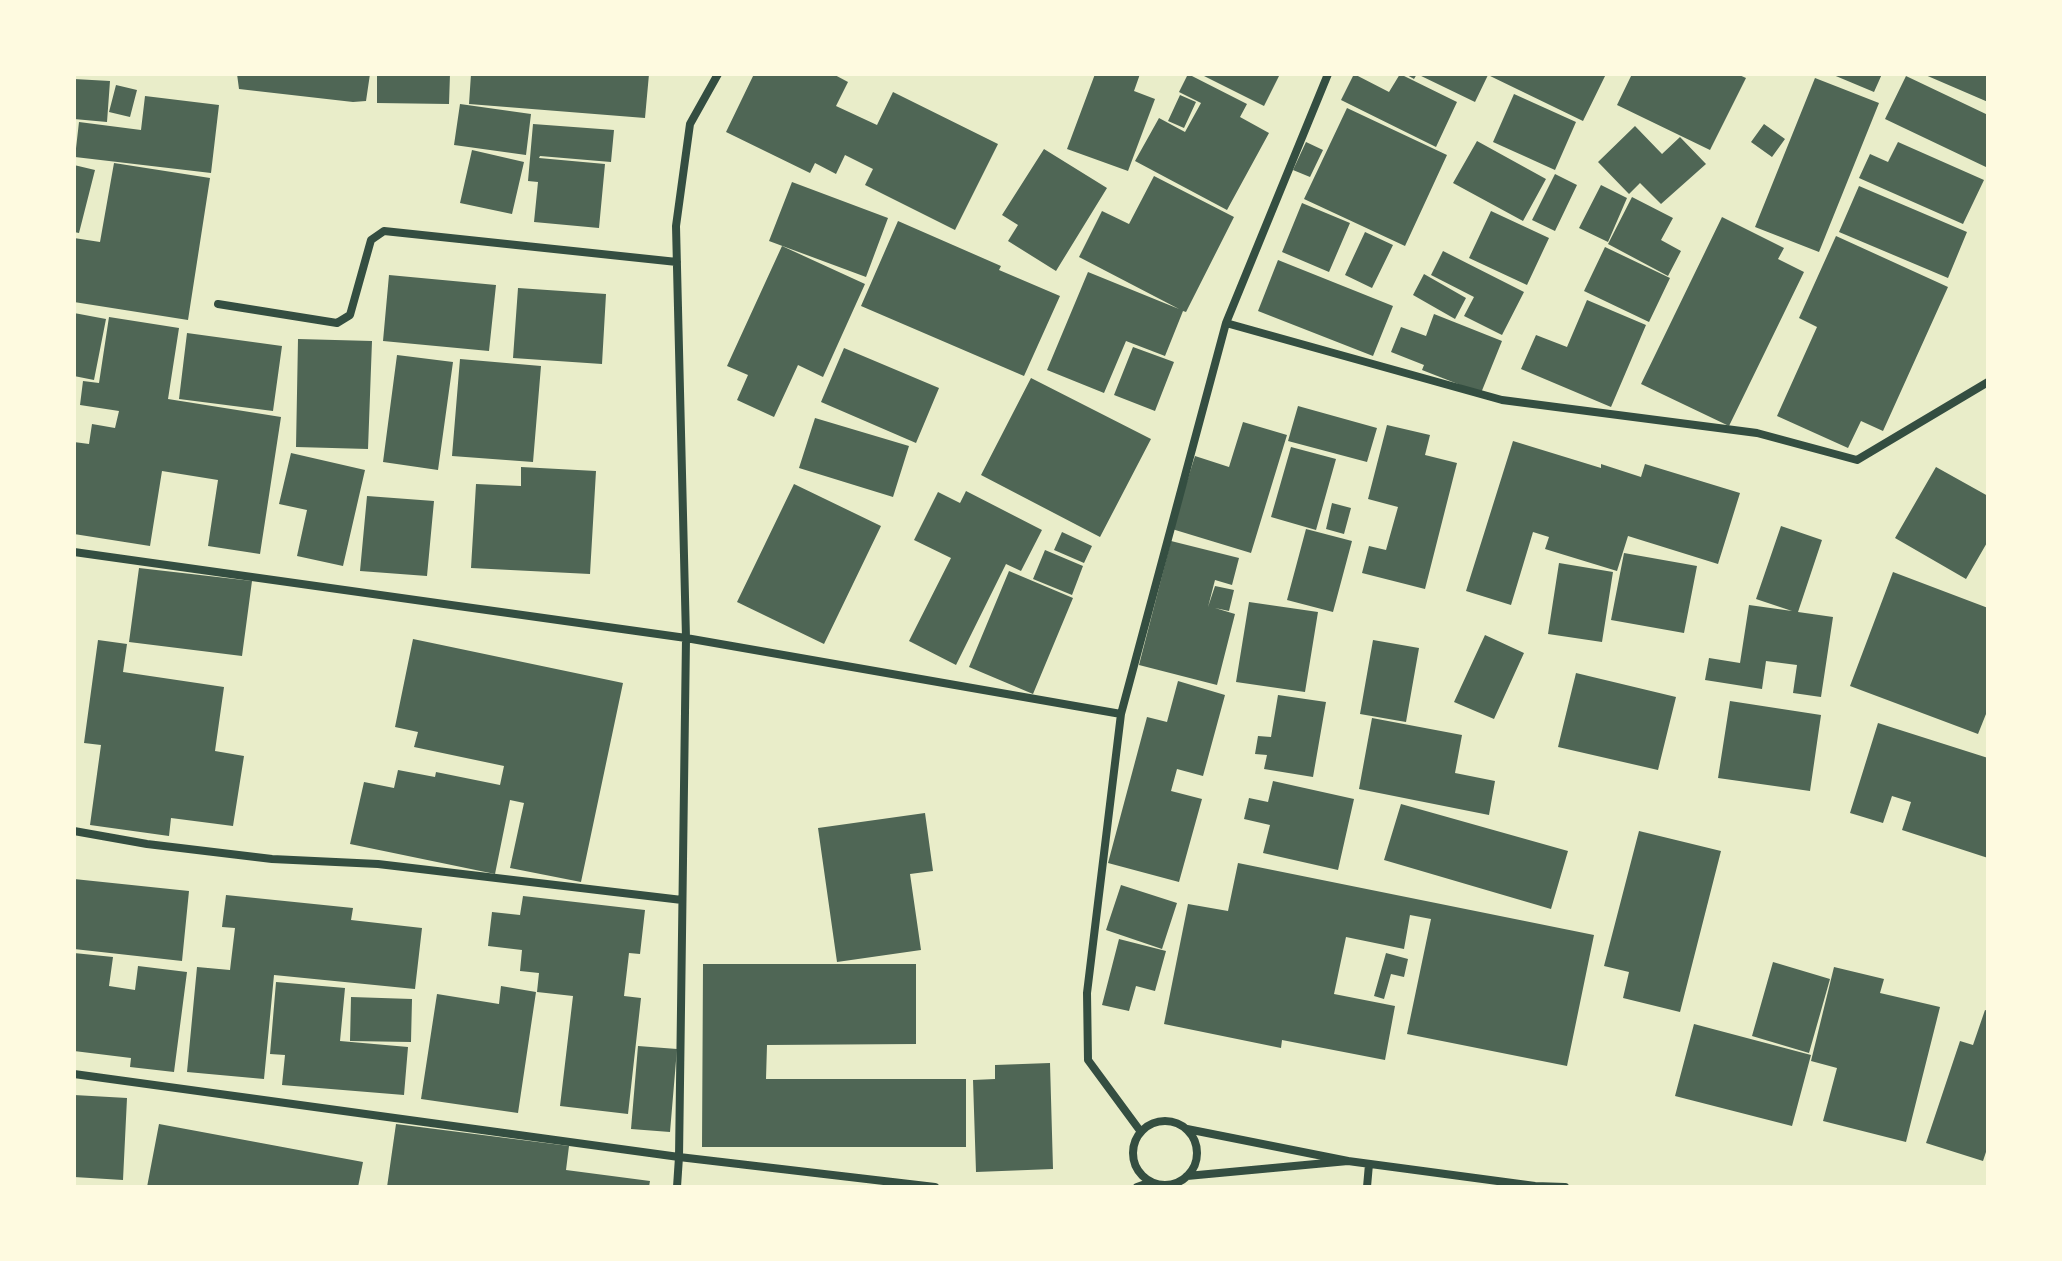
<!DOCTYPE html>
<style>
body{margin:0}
#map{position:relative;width:2062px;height:1261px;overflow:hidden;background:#e9edc9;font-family:Rubik,sans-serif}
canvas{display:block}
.frame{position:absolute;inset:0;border:76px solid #fefae0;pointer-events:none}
</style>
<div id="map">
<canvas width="2062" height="1261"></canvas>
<div class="frame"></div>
</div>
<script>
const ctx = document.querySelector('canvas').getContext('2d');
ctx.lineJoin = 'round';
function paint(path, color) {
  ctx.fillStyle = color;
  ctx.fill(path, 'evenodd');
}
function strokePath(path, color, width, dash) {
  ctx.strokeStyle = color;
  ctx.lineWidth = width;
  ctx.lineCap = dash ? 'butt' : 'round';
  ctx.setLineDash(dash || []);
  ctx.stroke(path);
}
const building = new Path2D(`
 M237,74H370L366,101L353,102L239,89Z
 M377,74H450L449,104L377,103Z
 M471,74H649L645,118L469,104Z
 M754,74H833L848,82L836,106L877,125L893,92L998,144L955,230L865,185L873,169L845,155L836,174L815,163L810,173L726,132Z
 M1095,74H1140L1134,91L1155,99L1128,171L1067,149Z
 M1188,74L1247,104L1240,117L1269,133L1227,210L1135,161L1159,118L1185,132L1201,103L1179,92Z
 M1200,74H1280L1264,106Z
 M1354,74L1389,92L1400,74L1457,102L1436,147L1341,100Z
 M1405,74H1606L1583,121L1488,75L1475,102L1417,74L1414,79Z
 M1632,74H1737L1746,78L1710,150L1617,105Z
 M1831,74H1882L1874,92Z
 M1923,74H1988V102Z
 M1906,76L1988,115V168L1885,119Z
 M1815,78L1879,103L1819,252L1755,227Z
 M74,79L110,81L107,122L74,119Z
 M116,85L137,90L130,117L109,112Z
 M1514,94L1576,122L1555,170L1493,142Z
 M1180,95L1196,102L1184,128L1168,121Z
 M145,96L219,105L211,173L75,157L79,122L141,130Z
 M460,104L531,114L526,155L454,145Z
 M1347,108L1447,155L1405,246L1304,199Z
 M533,124L614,130L611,162L540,156L539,158L605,164L599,228L534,222L538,182L528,181Z
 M1764,124L1785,139L1772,157L1751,142Z
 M1635,126L1662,154L1680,137L1706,164L1661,204L1640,183L1629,194L1598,162Z
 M1477,141L1546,179L1523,221L1453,183Z
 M1306,142L1323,150L1310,177L1293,170Z
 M1898,142L1984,180L1963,224L1859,178L1870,154L1888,162Z
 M1044,149L1107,188L1056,271L1008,241L1018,225L1002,215Z
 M472,150L524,162L512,214L460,203Z
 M114,163L210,178L188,320L74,302V238L100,242Z
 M74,165L95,170L79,233L74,232Z
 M1555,174L1577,185L1555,231L1532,220Z
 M1154,176L1234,217L1186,312L1183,311L1165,356L1126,341L1104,393L1047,370L1088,272L1179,309L1079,257L1102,211L1129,224Z
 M792,182L888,218L866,277L769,241Z
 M1601,185L1627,198L1608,242L1579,228Z
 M1859,186L1967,232L1948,278L1839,232Z
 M1632,197L1673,218L1661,240L1681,251L1668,276L1608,244Z
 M1302,203L1350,223L1329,272L1282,252Z
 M1491,211L1549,238L1527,285L1469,258Z
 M1722,217L1784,248L1778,259L1804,272L1729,426L1641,384Z
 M898,221L1001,266L999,270L1060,296L1024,376L861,306Z
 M1365,232L1393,245L1372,288L1345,275Z
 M1836,236L1948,287L1883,431L1861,421L1848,448L1777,416L1817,327L1799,318Z
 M782,246L865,284L823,377L798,365L774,417L737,400L748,375L727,366Z
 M1605,247L1670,278L1649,322L1584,291Z
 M1443,251L1524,292L1502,335L1464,316L1474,297L1431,275Z
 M1278,260L1393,306L1373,356L1258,311Z
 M1424,274L1466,298L1455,319L1413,295Z
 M389,275L496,285L489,351L383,341Z
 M518,288L606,294L602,364L513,358Z
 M1587,300L1646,325L1611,407L1521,369L1536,335L1567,347Z
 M74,313L106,319L94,380L74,376Z
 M1434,314L1502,341L1481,393L1422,370L1424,365L1391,352L1401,327L1426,336Z
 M109,317L179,328L168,399L281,417L260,554L208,546L218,480L162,471L150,546L74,534V442L89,444L92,424L115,428L119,411L80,405L83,381L99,383Z
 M187,333L282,346L273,411L179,399Z
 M298,339L372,341L368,449L296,447Z
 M1133,347L1174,362L1155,411L1114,395Z
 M844,348L939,388L916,443L821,402Z
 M397,355L453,362L438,470L383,462Z
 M460,359L541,366L533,462L452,456Z
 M1031,378L1151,439L1100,537L981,475Z
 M1298,406L1377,428L1367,462L1288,441Z
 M815,418L909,446L893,497L799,468Z
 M1243,422L1287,435L1251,553L1172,529L1195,456L1229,467Z
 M1387,425L1430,435L1425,455L1457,463L1425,589L1362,573L1369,546L1386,550L1398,507L1368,499Z
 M1513,441L1601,468V464L1641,477L1645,464L1740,493L1718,564L1628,536L1617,571L1545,549L1549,537L1533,532L1511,605L1466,591Z
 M1291,447L1336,459L1316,530L1271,517Z
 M291,453L365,470L343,566L297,556L307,510L279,504Z
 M521,467L596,471L590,574L471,568L476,484L521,486Z
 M1936,467L1988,496V541L1966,579L1895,538Z
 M794,484L881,526L824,644L737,602Z
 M966,491L1042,530L1021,571L1006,564L956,665L909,641L951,558L914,540L938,492L960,503Z
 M367,496L434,501L427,576L360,571Z
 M1332,503L1351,508L1344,534L1326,529Z
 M1781,526L1822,540L1798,612L1833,617L1821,697L1793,693L1797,665L1766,661L1762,689L1705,680L1709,658L1740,663L1749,605L1792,611L1756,599Z
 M1306,529L1352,541L1333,612L1287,600Z
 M1062,532L1092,546L1084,563L1054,550Z
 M1171,541L1239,558L1232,585L1215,580L1208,607L1215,586L1234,590L1229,611L1215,608L1235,614L1217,685L1139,665Z
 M1045,550L1083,566L1072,595L1033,579Z
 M1624,553L1697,566L1684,633L1611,620Z
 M1559,563L1613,572L1602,642L1548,634Z
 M139,568L252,581L242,656L129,642Z
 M1009,571L1073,598L1033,694L969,667Z
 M1893,572L1988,608V709L1978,734L1850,686Z
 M1249,602L1318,612L1305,692L1236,682Z
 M1485,635L1524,653L1494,719L1454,702Z
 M413,639L623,683L581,882L510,868L524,803L510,800L495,874L350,844L364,782L394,788L398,770L435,777L436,772L500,785L504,766L414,747L418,732L395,727Z
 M98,640L127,644L123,672L224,687L215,751L244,756L233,826L171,818L169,836L90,825L101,745L84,743Z
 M1373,640L1419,648L1406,722L1360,714Z
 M1576,673L1676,697L1658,770L1558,747Z
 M1178,681L1225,695L1203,776L1177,769L1171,791L1202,799L1179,882L1108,863L1147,717L1167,722Z
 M1278,695L1326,702L1313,777L1264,769L1267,755L1255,754L1258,736L1271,737Z
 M1730,701L1821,715L1810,791L1718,778Z
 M1372,718L1462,735L1455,773L1495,781L1489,815L1359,789Z
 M1878,723L1988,758V858L1902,830L1911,802L1892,796L1883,823L1850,813Z
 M1273,781L1354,799L1338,870L1263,853L1270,825L1244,819L1249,798L1268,802Z
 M1401,804L1568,851L1551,909L1384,860Z
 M925,813L933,871L910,874L921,950L837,962L818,828Z
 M1639,831L1721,851L1680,1012L1623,998L1629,972L1604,966Z
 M1238,863L1594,935L1567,1066L1407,1034L1431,919L1410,915L1404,949L1346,937L1334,994L1395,1006L1385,1060L1282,1040L1281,1048L1164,1024L1188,904L1228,911Z
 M74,879L189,891L182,961L74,949Z
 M1121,885L1177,903L1162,949L1106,930Z
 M226,895L353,908L351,920L422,928L415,989L274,975L264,1079L187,1072L197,967L230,970L235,928L222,927Z
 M523,896L645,910L640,954L629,953L624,996L641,998L628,1114L560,1106L573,996L537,992L539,973L520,971L522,950L488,946L492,912L520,915Z
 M1119,939L1166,951L1155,991L1136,986L1129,1011L1102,1005Z
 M74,953L113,957L109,986L135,990L138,966L187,972L174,1072L130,1067L131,1058L74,1051Z
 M1386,953L1408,959L1404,977L1391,974L1384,999L1374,996Z
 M1773,962L1830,979L1809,1053L1752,1036Z
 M703,964H916V1044L767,1045L766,1079H966V1147H702Z
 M1834,967L1884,979L1880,993L1940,1007L1906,1142L1823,1121L1837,1068L1811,1061Z
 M276,982L345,988L340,1041L408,1047L404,1095L282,1085L285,1055L270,1054Z
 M501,986L536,992L518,1113L421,1099L437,994L499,1004Z
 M351,997L412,999L411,1042L350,1041Z
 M1985,1010L1988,1011V1146L1983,1161L1926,1143L1960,1041L1973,1045Z
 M1694,1024L1811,1055L1792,1126L1675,1096Z
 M638,1046L677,1049L670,1132L631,1129Z
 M1050,1063L1053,1169L976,1172L973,1080L995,1079V1065Z
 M74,1095L127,1098L123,1180L74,1177Z
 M159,1124L363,1162L358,1187H147Z
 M396,1124L569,1146L566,1170L650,1181L649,1187H387Z`);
const minor = new Path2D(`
 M218,304L337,323L350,315L371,240L384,231L677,262
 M1226,323L1502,400L1757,433L1857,460L1988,382
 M74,552L686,638L1121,714
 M74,831L147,844L272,859L378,864L682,900
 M74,1074L679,1157L935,1187
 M1133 1153a32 32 0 1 1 64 0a32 32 0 1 1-64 0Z
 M1187,1129L1348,1161L1187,1176
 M1141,1132L1088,1060L1087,993L1121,714L1226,323L1328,74
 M1348,1161L1535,1186L1565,1187
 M677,1187L679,1157L686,638L676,226L690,124L718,74
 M1137,1187L1151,1182
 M1367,1187L1369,1164`);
paint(building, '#4f6655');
strokePath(minor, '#344e41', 8);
</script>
